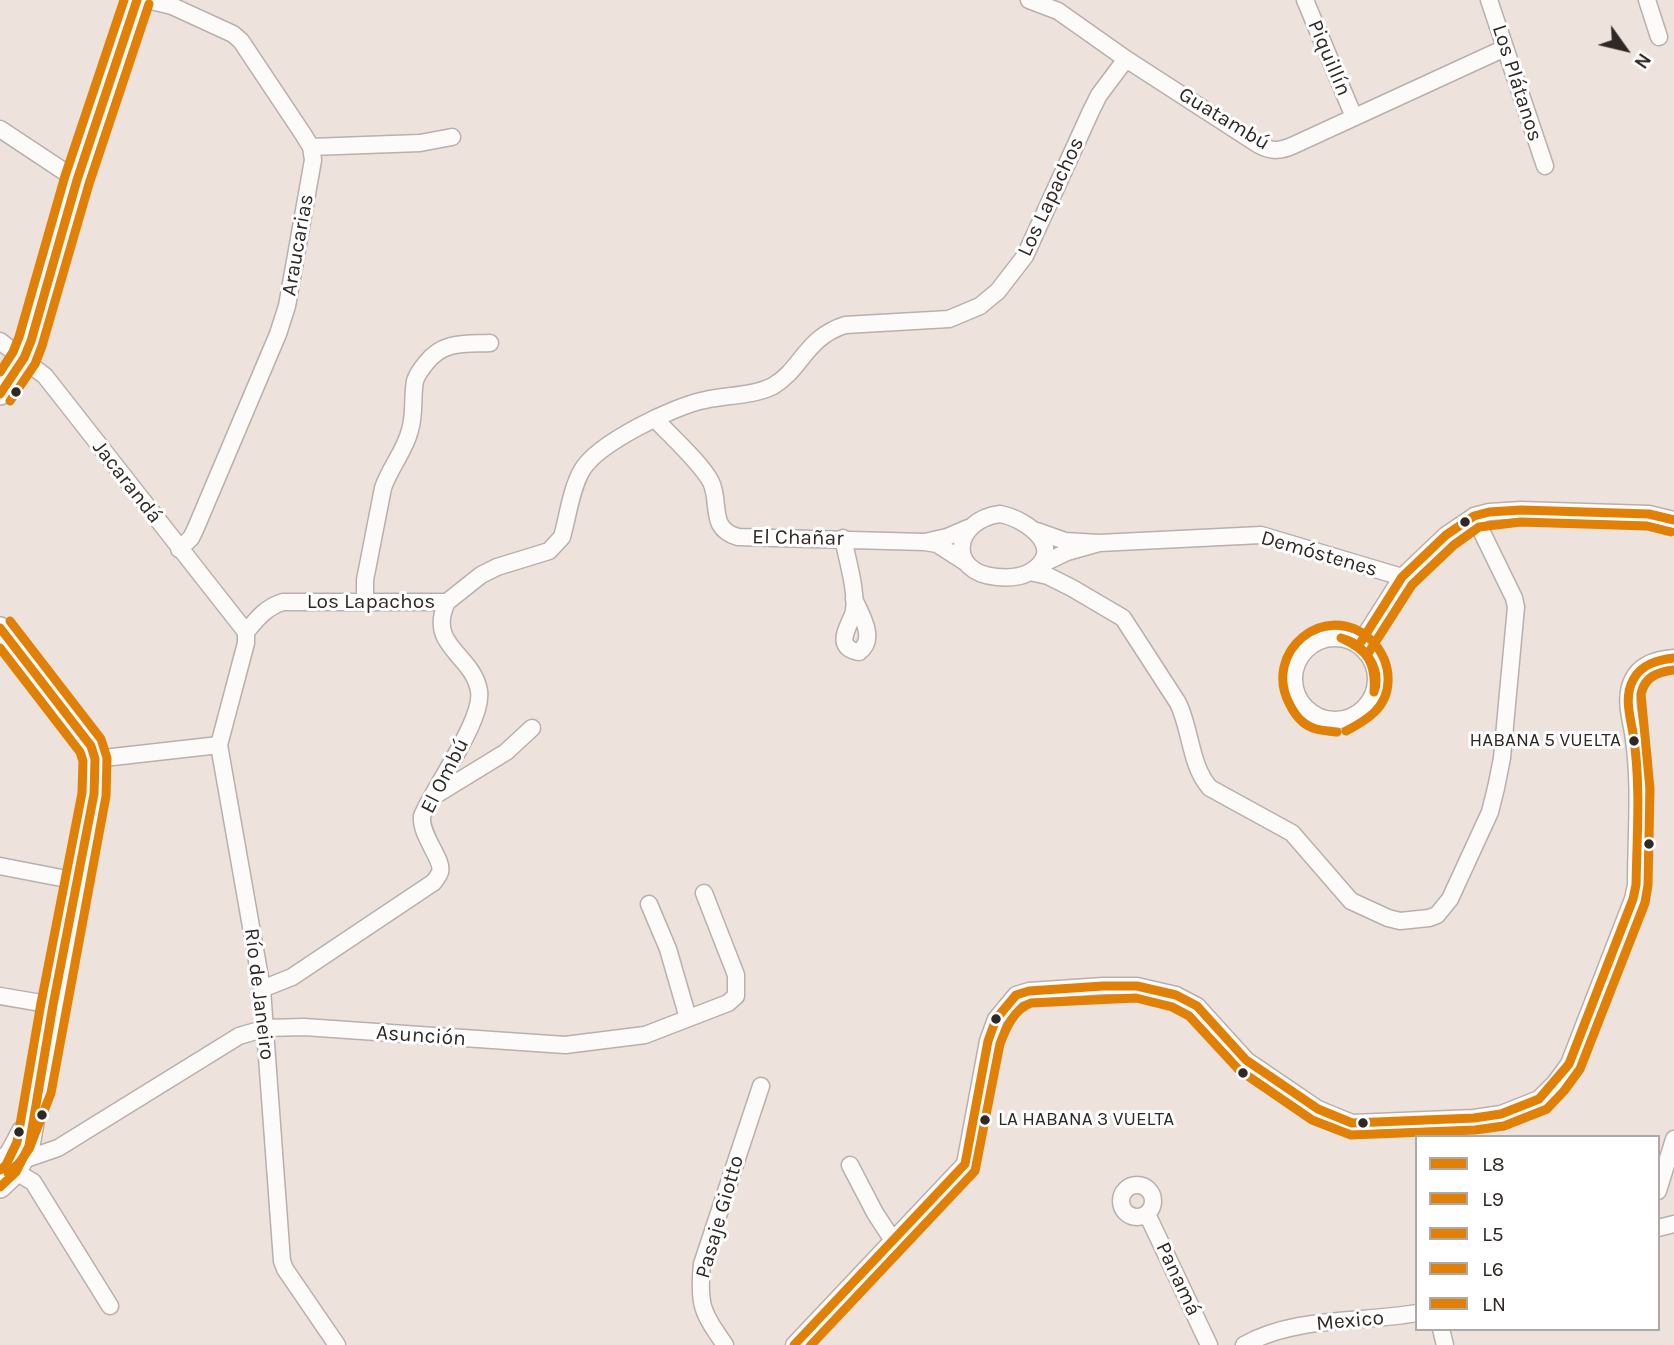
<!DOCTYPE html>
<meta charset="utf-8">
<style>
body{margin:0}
#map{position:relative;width:1674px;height:1345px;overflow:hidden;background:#eee2dd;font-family:Karla,sans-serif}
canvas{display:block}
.legend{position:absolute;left:1415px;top:1135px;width:245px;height:196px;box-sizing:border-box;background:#fff;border:2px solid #aca9a8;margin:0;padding:9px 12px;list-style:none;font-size:21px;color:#302825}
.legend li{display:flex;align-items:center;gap:14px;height:35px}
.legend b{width:35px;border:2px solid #aca9a8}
.north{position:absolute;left:1590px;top:14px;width:70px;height:70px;-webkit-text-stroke:5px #fff;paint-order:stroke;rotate:124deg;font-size:19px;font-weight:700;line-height:28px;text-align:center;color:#302825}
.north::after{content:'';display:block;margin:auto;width:24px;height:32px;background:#302825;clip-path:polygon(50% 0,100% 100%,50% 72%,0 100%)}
</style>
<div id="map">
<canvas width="1674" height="1345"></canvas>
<ul class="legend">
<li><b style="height:9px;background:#e08006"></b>L8</li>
<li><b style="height:9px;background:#e08006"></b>L9</li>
<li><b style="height:9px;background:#e08006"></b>L5</li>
<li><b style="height:9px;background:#e08006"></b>L6</li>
<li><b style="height:9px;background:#e08006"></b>LN</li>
</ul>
<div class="north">N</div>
</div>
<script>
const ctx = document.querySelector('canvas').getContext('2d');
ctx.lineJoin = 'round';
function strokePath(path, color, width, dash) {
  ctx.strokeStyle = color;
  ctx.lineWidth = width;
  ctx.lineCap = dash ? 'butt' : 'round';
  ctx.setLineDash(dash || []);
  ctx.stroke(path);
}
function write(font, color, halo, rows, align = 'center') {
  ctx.font = font + ' Karla,sans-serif';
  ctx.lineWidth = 6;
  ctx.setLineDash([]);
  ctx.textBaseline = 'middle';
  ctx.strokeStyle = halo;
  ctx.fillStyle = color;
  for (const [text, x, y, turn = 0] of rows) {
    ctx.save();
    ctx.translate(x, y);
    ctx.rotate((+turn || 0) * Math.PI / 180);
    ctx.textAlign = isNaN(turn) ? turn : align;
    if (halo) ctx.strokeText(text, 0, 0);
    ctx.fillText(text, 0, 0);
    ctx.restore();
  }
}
const street = new Path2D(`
 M147,0L172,6L233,34L241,41L303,134L311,147L313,160L287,306L278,334L195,530L191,538L179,549
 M1029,0L1058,11L1126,59L1259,145C1272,152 1281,151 1294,145L1505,48
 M1305,0L1354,117
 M1489,0L1545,166
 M1647,0L1659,37
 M0,129L77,180
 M311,147L420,143L452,137
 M0,341L45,376L246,632
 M655,419C671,436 701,463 711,482C721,503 708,529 738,537L925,542
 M1000,514C1028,519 1069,551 1028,573C1018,578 1008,578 997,577C946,573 953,520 1000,514Z
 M1037,531L1065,541L1099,543L1067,552L1038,566
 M843,538C847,559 857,591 854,611C852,620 842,634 845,643C847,649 853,651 859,652C877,639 861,615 854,599
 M1099,543L1261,535L1402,577
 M965,562L937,544L925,542L947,537L968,528
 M1030,572L1048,576L1072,588L1123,618L1178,703C1191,729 1190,766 1210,788L1292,833L1351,901L1388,918L1400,921L1429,918L1437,915L1450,899L1490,812L1496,788L1502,758L1516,607L1514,598L1474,516
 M365,601V580L383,488C390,467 405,451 410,430C415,414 412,397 415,381C417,374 422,368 426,363C443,341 464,344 490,343
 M246,632C257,619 266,607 283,602H447L481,575L497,567L549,551L562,537C568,516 571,489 582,470C598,443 674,406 705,400C727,395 753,396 773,386C802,369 805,338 845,325L949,319L980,306L998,291L1025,256L1091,111L1099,95L1126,59
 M246,632V643L219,745L262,989L282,1261L285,1269L337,1345
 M1294 679a41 41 0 1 1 82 0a41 41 0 1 1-82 0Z
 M1359,645L1402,577L1446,535L1474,516L1489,512L1521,510L1649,514L1674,520
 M95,759L219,745
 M431,798L506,752L532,728
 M0,866L77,881
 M649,904L668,949L688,1018
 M262,989L292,977L434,882C435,880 440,874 440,872C444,860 420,836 422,816C435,785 484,719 479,691C473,654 426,646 447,602
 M0,996L53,1005
 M23,1160L58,1148L239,1036L266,1028L304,1027L565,1045L645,1035L728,1003L736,996V975L704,893
 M850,1165L875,1213L892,1239
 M16,1172L33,1182L110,1306
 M1121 1201a16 16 0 1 1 32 0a16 16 0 1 1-32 0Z
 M1658,1191L1674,1139
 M1147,1214L1209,1345
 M1658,1228L1674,1224
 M1441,1329L1445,1345
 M725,1345C702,1312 698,1305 702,1264L761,1086
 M794,1345L965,1164L988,1041L996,1019L1016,995L1029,991L1103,986H1137L1176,995L1197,1006L1246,1060L1318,1109L1352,1123L1474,1118L1501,1114L1539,1099L1555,1083L1569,1064L1633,899L1636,885C1636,835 1641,782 1633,733C1630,715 1624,697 1633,679C1641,664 1658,659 1674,658
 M1244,1345C1295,1316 1360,1323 1417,1313`);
const secondary = new Path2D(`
 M0,394L24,358L31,341L77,180L137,0
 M0,628L91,746L95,759L94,794L53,1005L29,1146L16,1172L0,1187
 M0,1163L10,1155L23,1131`);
const bus1 = new Path2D(`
 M1341,638C1365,644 1382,669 1374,692
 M1341,638C1368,650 1376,663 1374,692
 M1359,645L1402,577L1446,535L1474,516L1489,512L1521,510L1649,514L1674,520
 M794,1345L965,1164L988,1041L996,1019L1016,995L1029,991L1103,986H1137L1176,995L1197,1006L1246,1060L1318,1109L1352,1123L1474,1118L1501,1114L1539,1099L1569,1064L1633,899L1636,885C1637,834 1641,783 1633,733C1630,716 1624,697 1633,680C1641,664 1658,660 1674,658`);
const bus2 = new Path2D(`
 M1369,652L1412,585L1454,545L1479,527L1521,522L1647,526L1671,532
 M1337,732C1331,731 1323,731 1316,729C1304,726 1295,715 1290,705C1261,652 1326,599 1370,639C1382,650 1389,666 1388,682C1387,708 1367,720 1346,731
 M811,1345L975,1171L1000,1044C1006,1028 1014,1009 1031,1003L1136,998L1172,1007L1189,1016L1239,1070L1312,1120L1351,1135L1475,1130L1504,1126L1547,1109L1564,1091L1580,1069L1645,903L1648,885L1650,789L1641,694C1645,677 1657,672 1674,670`);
const bus3 = new Path2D(`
 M0,394L24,358L31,341L77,180L137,0
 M0,628L91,746L95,759L94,794L53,1005L29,1146L16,1172L0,1187`);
const bus4 = new Path2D(`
 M10,401L35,364L42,346L89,184L149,4
 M0,648L80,752L83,761L82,793L41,1003L17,1142L6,1165L0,1170`);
const bus5 = new Path2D(`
 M0,372L13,352L19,337L65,176L124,0
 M8,1173L19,1163L29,1149L51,1093L106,796L107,758L101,739L10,621`);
const markers = [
 [16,392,6,"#302825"],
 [1465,522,6,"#302825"],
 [1634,741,6,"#302825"],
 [1649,844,6,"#302825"],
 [996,1019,6,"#302825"],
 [1243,1073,6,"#302825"],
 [42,1115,6,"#302825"],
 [985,1120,6,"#302825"],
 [1363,1123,6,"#302825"],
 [19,1132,6,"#302825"]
];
const busNames = [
 ["HABANA 5 VUELTA",1621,741],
 ["LA HABANA 3 VUELTA",998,1120,"left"]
];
const streetNames = [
 ["Piquillín",1329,58,67],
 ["Los Plátanos",1517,83,72],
 ["Guatambú",1224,119,31],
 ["Los Lapachos",1051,197,-65],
 ["Araucarias",298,245,-80],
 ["Jacarandá",127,482,52],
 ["El Chañar",798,538,1],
 ["Demóstenes",1319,554,16],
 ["Los Lapachos",371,602],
 ["El Ombú",445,776,-63],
 ["Río de Janeiro",259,994,83],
 ["Asunción",421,1036,4],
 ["Pasaje Giotto",720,1217,-74],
 ["Panamá",1178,1279,65],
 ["Mexico",1350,1321,-5]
];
strokePath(street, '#b9afac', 19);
strokePath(secondary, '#b9afac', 24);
strokePath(street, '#fcfbfa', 16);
strokePath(secondary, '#fcfbfa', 21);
strokePath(bus1, '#e08006', 9);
strokePath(bus2, '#e08006', 9);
strokePath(bus3, '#e08006', 9);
strokePath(bus4, '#e08006', 9);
strokePath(bus5, '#e08006', 9);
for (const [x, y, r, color] of markers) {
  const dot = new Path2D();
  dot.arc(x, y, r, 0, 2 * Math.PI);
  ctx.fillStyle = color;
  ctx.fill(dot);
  strokePath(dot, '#fff', 2.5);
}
write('19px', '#302825', '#fff', busNames, 'right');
write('21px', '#302825', '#fff', streetNames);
</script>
